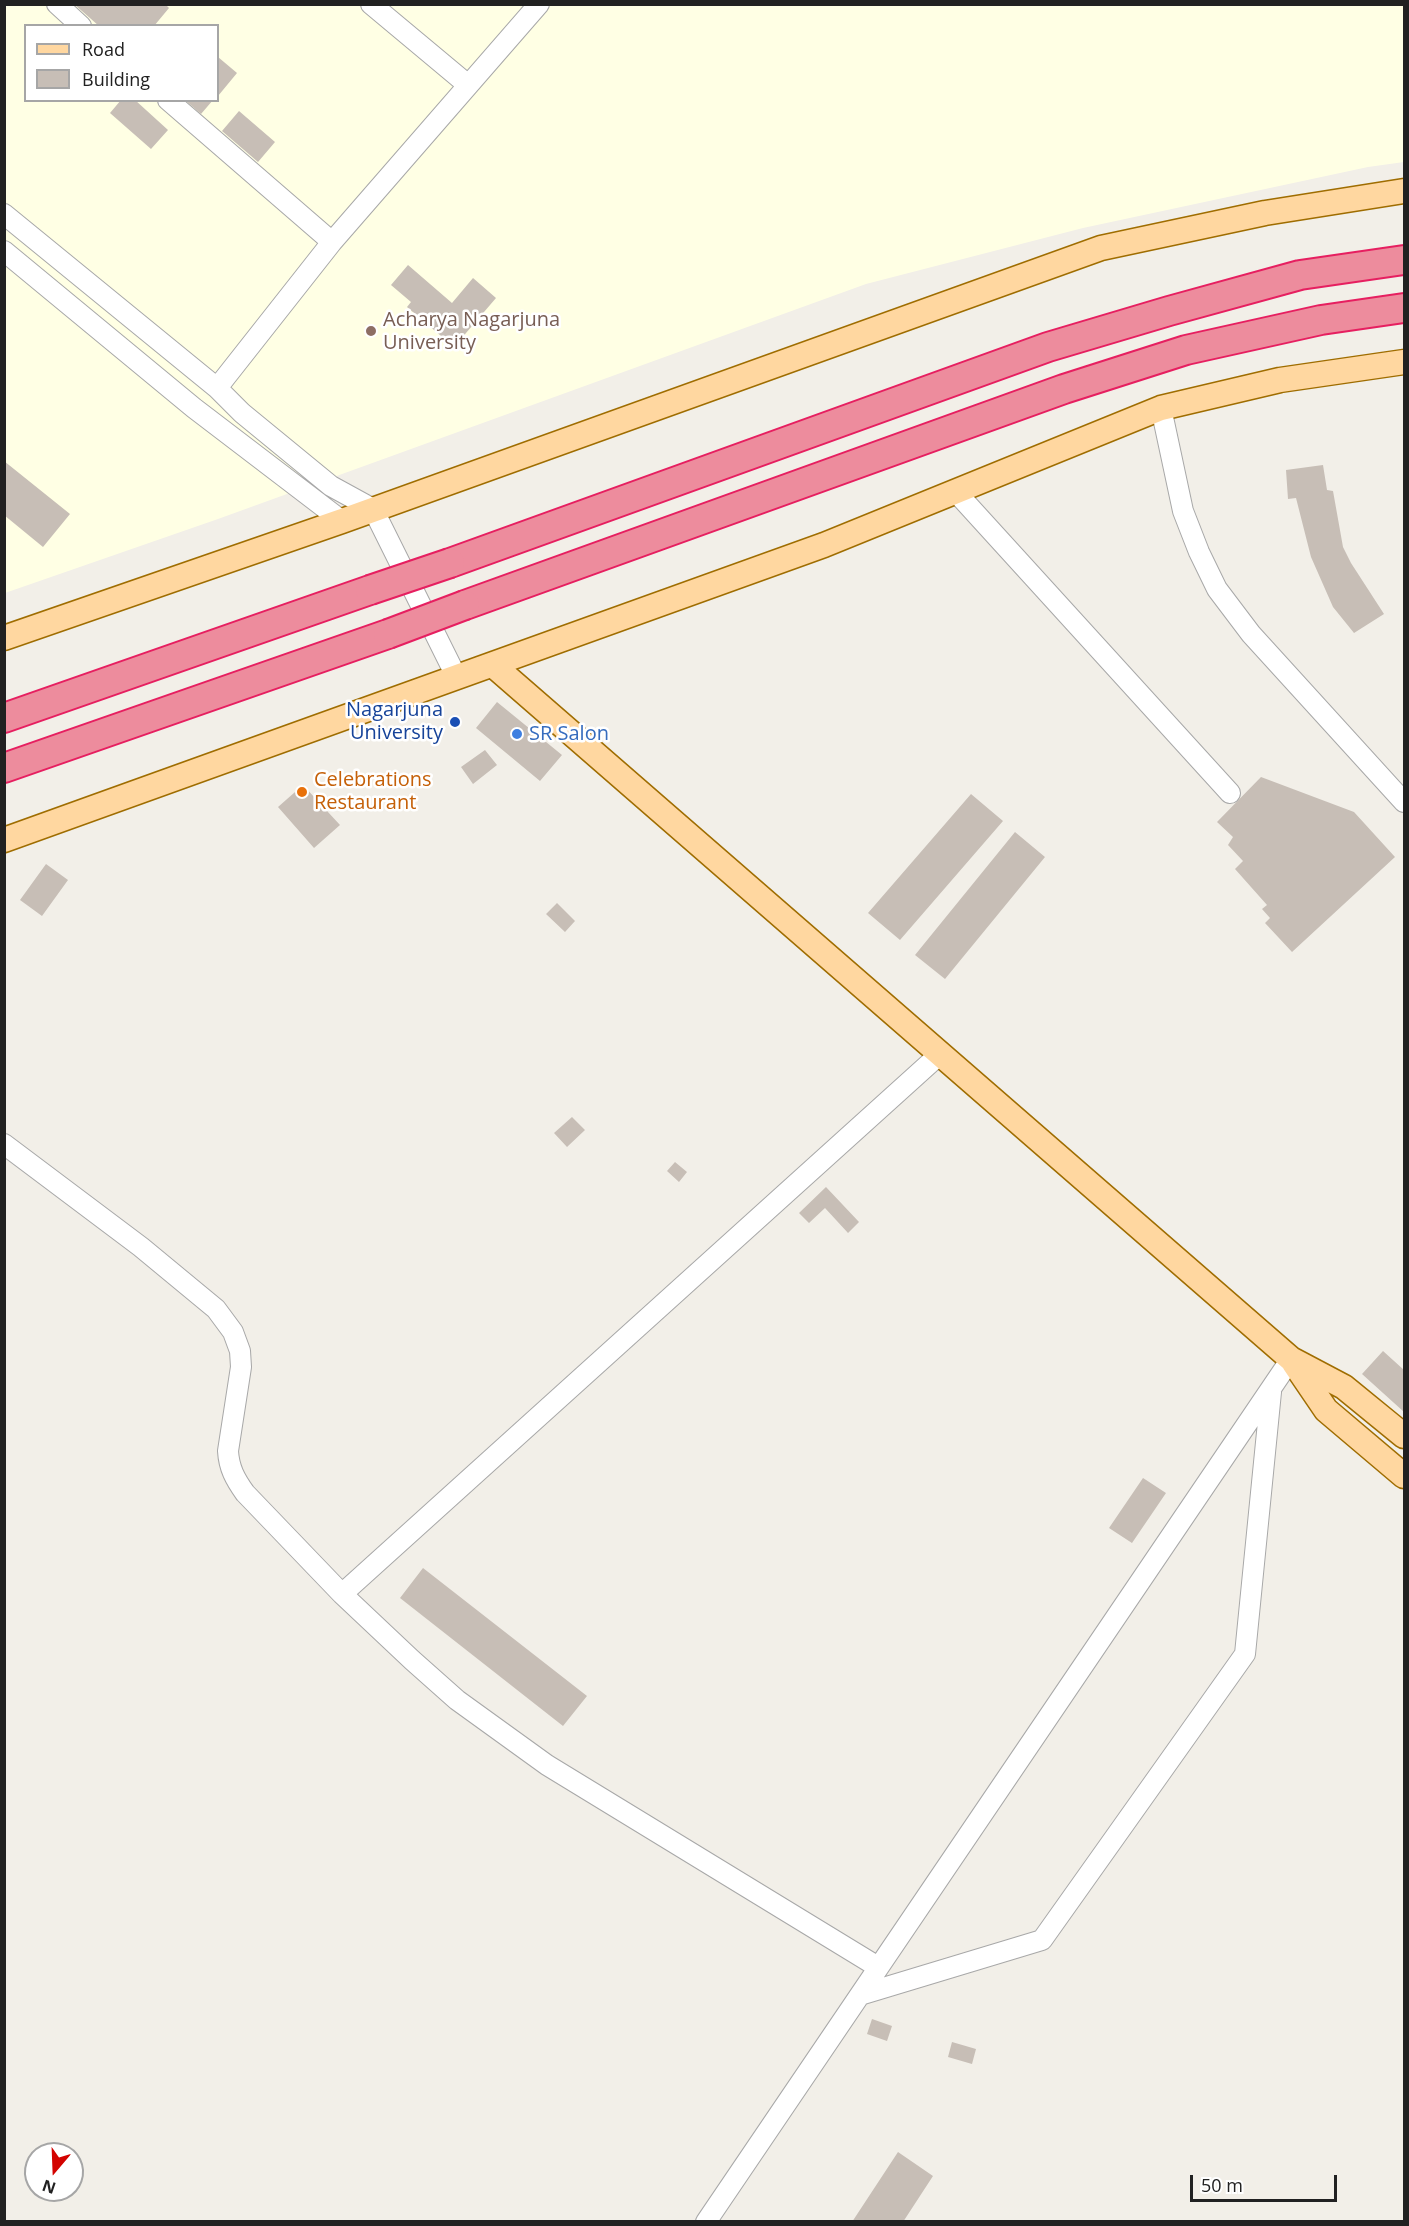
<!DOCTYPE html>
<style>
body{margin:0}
#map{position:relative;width:1409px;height:2226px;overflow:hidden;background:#f2efe8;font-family:"Open Sans",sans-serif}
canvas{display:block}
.frame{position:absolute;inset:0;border:6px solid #212121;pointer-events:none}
.legend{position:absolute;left:24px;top:24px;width:195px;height:78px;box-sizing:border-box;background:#fff;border:2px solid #a6a6a6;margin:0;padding:8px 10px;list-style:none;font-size:18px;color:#212121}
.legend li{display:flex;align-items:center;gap:12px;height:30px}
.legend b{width:30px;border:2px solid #a6a6a6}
.north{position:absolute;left:24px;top:2142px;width:60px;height:60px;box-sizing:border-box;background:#fff;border:2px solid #a6a6a6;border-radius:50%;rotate:199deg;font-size:16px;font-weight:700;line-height:24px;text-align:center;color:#212121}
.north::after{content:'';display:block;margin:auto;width:21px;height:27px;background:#d30300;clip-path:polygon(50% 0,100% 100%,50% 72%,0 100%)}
.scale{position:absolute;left:1190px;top:2175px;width:147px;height:27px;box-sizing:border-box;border:3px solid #212121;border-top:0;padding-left:8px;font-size:18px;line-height:21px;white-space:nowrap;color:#212121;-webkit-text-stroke:4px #fff;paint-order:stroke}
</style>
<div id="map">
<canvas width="1409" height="2226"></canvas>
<div class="frame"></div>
<ul class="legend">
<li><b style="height:8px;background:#ffd7a0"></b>Road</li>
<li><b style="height:16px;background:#c7beb6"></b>Building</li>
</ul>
<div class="north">N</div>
<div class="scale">50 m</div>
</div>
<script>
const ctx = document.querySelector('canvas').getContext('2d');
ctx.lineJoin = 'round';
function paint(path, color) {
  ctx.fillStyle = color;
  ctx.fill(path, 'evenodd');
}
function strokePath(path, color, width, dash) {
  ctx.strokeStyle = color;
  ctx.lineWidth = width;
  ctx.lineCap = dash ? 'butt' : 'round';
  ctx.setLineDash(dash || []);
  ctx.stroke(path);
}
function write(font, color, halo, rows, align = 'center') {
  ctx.font = font + ' "Open Sans",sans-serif';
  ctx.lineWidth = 5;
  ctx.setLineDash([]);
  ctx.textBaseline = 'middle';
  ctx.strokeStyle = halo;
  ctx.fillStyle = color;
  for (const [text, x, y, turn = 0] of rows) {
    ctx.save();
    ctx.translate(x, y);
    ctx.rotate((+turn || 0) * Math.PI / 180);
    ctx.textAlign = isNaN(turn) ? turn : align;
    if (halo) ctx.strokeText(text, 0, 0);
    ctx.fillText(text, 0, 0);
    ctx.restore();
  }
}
const education = new Path2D(`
 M4,5H1404V162L1368,167L1083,228L866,284L218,519L5,593ZM26,26H218V100H26Z`);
const building = new Path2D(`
 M74,4H165L169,8L154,26H99Z
 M218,57L237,73L218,96Z
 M121,100H135L168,130L151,149L110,113Z
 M185,100H213L201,114Z
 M239,111L275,142L258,162L222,131Z
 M408,265L452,303L473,278L496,298L454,347L407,307L411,302L391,285Z
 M4,461L70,514L43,547L4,515Z
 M1323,465L1327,490L1333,491L1343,547L1351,563L1384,614L1354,633L1333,607L1311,557L1296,498L1288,499L1286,470Z
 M497,702L562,755L540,781L476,728Z
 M485,750L497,765L473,784L461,767Z
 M1261,777L1354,812L1395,857L1292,952L1265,923L1270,918L1262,909L1267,905L1235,869L1243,861L1228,845L1233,837L1217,822Z
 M303,785L340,825L314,848L278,807Z
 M971,794L1003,821L900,940L868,913Z
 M1015,832L1045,857L945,979L915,955Z
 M46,864L68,880L42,916L20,900Z
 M557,903L575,921L565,932L546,914Z
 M572,1117L585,1130L567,1147L554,1133Z
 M675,1162L687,1172L679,1182L667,1171Z
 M826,1187L859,1222L848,1233L825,1208L809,1223L799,1213Z
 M1383,1351L1404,1370V1412L1362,1374Z
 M1143,1478L1166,1493L1132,1543L1109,1528Z
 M423,1568L587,1696L563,1726L400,1598Z
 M872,2019L892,2026L887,2041L867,2034Z
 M952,2042L976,2049L972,2064L948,2057Z
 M898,2152L933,2176L903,2222H852Z`);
const minor = new Path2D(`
 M57,4L81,26
 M371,4L468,85
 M168,100L332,242
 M4,214L217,388L242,413L331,486L373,509L457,678
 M4,251L194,408L342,521
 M217,388L332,242L539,4
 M1161,408L1183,511L1199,552L1217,589L1251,634L1404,802
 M956,492L1230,793
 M4,1144L141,1247L216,1309L233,1332L240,1351L241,1367L228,1451C229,1468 235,1479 245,1493L342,1594L412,1660L457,1700L547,1765L878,1967
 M342,1594L940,1054
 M860,1995L1042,1940L1245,1654L1271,1392
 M706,2222L1291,1359`);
const major = new Path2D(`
 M4,638L342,521L1101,248L1265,213L1404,191
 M493,665L1291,1359L1344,1387L1404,1436
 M4,840L824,545L1161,408L1280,380L1404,362
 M1294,1363L1326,1410L1404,1476`);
const highway = new Path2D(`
 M450,563L1048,347L1169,311L1300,275L1404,260
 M465,605L1064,389L1186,350L1321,320L1404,308
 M4,718L370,590
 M4,768L388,634`);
const highwayBridge = new Path2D(`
 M370,590L450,563
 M388,634L465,605`);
const markers = [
 [371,331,6,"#8d6e63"],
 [455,722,6,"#1a4fb4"],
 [517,734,6,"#3f7fe0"],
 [302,792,6,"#e8710a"]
];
const educationNames = [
 ["Acharya Nagarjuna",383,320],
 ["University",383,343]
];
const transitNames = [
 ["Nagarjuna",443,710],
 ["University",443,733]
];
const shopNames = [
 ["SR Salon",529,734]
];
const foodNames = [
 ["Celebrations",314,780],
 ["Restaurant",314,803]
];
paint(education, '#ffffe4');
paint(building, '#c7beb6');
strokePath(minor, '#a8a8a8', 22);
strokePath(major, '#9f6d00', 27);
strokePath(highway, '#e61f60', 32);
strokePath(minor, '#fff', 20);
strokePath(major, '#ffd7a0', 24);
strokePath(highway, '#ed8c9d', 28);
strokePath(highwayBridge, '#e61f60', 32, []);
strokePath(highwayBridge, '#ed8c9d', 28);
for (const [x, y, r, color] of markers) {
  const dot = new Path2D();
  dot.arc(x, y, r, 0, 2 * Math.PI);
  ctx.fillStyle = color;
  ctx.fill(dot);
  strokePath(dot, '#fff', 2);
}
write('20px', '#785e54', '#fff', educationNames, 'left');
write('20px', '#164399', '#fff', transitNames, 'right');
write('20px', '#366cbe', '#fff', shopNames, 'left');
write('20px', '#c56008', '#fff', foodNames, 'left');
</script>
